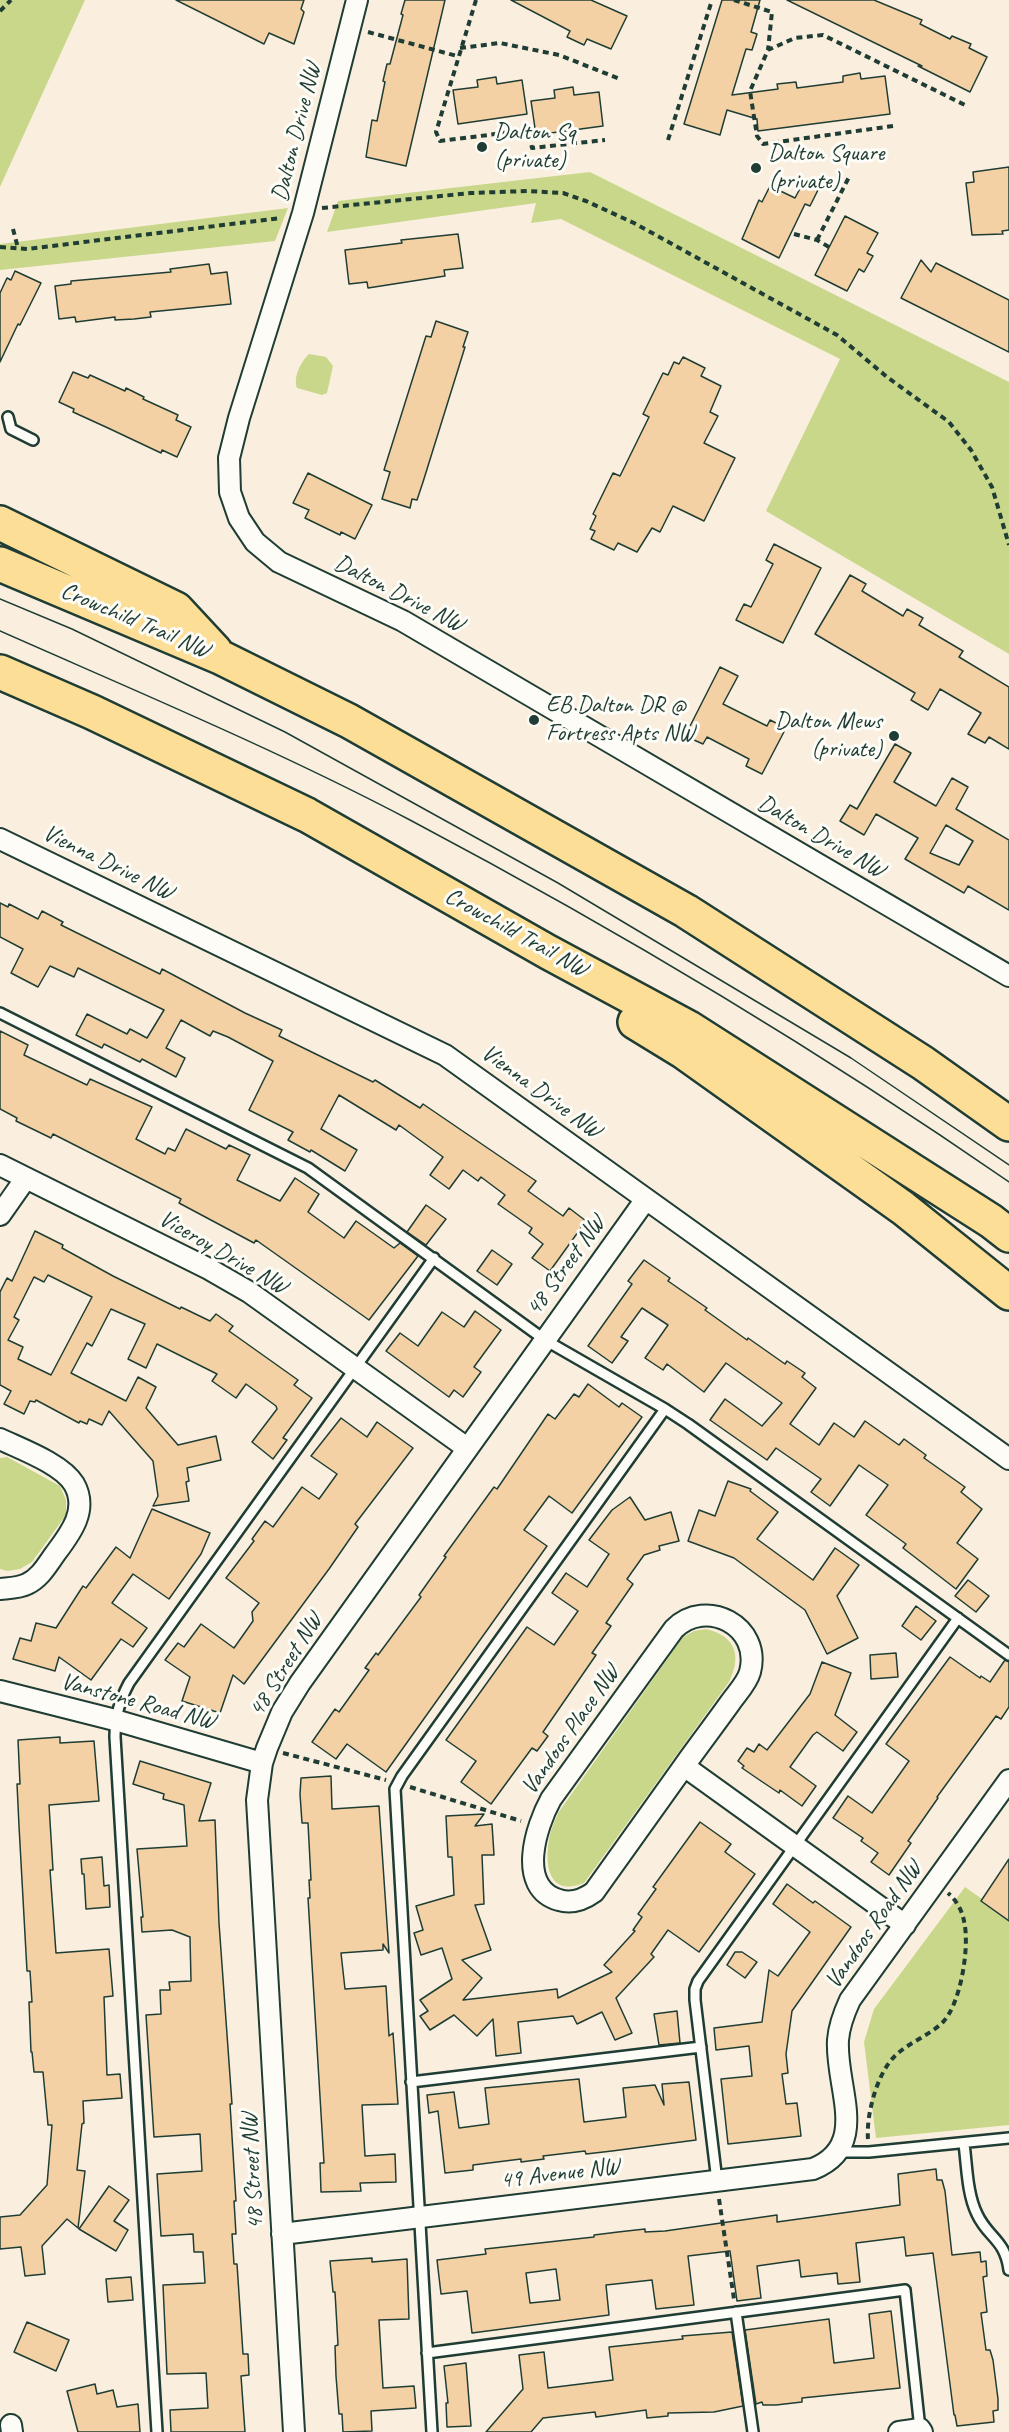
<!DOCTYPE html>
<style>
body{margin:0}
canvas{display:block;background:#faefde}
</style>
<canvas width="1009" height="2432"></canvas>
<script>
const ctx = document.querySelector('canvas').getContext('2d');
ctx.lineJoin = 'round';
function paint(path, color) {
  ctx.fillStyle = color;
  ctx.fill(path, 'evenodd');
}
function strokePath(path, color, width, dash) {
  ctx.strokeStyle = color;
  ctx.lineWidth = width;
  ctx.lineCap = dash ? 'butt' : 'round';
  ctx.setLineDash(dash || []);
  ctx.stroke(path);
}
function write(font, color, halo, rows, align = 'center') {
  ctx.font = font + ' Caveat,sans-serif';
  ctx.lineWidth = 6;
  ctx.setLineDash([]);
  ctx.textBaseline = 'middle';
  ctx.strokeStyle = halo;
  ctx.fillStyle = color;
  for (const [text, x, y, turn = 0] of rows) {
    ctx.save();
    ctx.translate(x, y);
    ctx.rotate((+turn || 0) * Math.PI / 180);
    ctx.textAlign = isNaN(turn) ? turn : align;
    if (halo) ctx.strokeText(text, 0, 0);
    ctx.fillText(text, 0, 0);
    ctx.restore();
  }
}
const green = new Path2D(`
 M0,0H85L0,187Z
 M590,172L1009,382V654L766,511L840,359L561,219L531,223L536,203L327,232L338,201Z
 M288,208L275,241L0,270V244Z
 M309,354L326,357L333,366L327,393L322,395L297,388C293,376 301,362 309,354Z
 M7,1457L60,1486L66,1500V1515L32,1562L20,1569L7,1571L0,1569V1458Z
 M706,1629C736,1636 742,1656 729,1682L584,1883C550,1897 544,1867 549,1840C550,1831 555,1821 558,1813L683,1637L694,1631Z
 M965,1887L1009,1918V2125L876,2138L864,2042L874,2009Z`);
const building = new Path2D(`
 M176,0H304L301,9L304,12L294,44L269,33L264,44Z
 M405,0H445L406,166L366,157L372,120L377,121L385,82L383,81L387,64H390L403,15L401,14Z
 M511,0H591L627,16L611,49L587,39L584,45L567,37L570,31Z
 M722,0H760L751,32L757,34L752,50L746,49L732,95L778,89L777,84L796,82L797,88L843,82V76L860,73L861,79L885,76L890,114L758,131L757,119L727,110L720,135L684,124Z
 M787,0H874L922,20L920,24L950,39L952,36L971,44L969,48L987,57L970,92L918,66H922Z
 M496,77L497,84L522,80L527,114L458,124L453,90L478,87L477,80Z
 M573,87L574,95L599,92L603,126L536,135L531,101L555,98L554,90Z
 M1009,167V230L1002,231L1003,234L972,235L966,183L974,182L973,172Z
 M803,183L818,190L810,206L805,204L779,258L742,239L759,200L762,202L770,186L795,198Z
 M845,216L878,233L867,253L873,256L864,272L859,269L847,291L815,275Z
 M458,234L463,268L444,270L445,276L368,288L367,282L349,284L345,250L402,243L401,240Z
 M921,260L931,272L936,263L1009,300V352L901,298Z
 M209,264L211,274L227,272L231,304L150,312L151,317L134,319L115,320V317L76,322L75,317L59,319L55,286L71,284V281L171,272L170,269Z
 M15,271L41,283L20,325L18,324L0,362V293L7,278L11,280Z
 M436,321L468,332L463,347H465L423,482L417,500L412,499L410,508L382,499L390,472L384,470L426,336L431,337Z
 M683,357L705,368L701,376L721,386L710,412L718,416L704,443L735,458L704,521L673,506L660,532L652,528L637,552L618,543L614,550L591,539L595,531L590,529L596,516L593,514L613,473L620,476L649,417L643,414L663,373L668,375L674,362L679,364Z
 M73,372L88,378L90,375L125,391L126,388L144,397L143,399L178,415L176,420L191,427L177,457L162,450L161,453L108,428L73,412L74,409L59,402Z
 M308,473L372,505L355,539L341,532L340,535L305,518L309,510L293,503Z
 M774,544L821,568L783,643L736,620L744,604L751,607L773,564L766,560Z
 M850,575L866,584L862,591L903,616L907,609L923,618L919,625L963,651L959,657L1009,687V749L989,737L985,743L968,734L981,713L940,689L928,710L911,700L915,693L815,634Z
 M720,667L738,676L723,704L767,726L770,720L786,728L762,774L746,766L749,759L707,737L703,744L685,736Z
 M895,744L911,753L894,782L936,806L952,778L968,787L956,809L1009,840V910L968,886L964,893L905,859L918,838L876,814L864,835L840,821L850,805L857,809ZM946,825L973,841L959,865L930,853Z
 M0,903L8,907L9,904L38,919L42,911L63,922L61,925L160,974L162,969L245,1013L282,1030L279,1036L373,1082L375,1080L420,1108L423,1104L536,1181L528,1191L563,1216L569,1208L586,1221L550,1271L532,1258L543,1244L529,1233L532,1228L498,1204L505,1195L481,1177L478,1181L463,1170L449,1189L430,1175L443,1157L399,1125L396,1130L339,1095L321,1129L357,1150L345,1171L311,1150L310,1152L288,1140L293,1132L249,1110L273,1061L228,1037L213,1031L210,1036L181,1020L166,1048L185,1058L176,1077L142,1059L140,1062L104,1044L102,1048L76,1035L87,1014L127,1034L130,1029L147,1038L164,1010L78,968L74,977L50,966L38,987L11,973L23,949L0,937Z
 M0,1031L28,1045L24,1055L87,1085L90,1079L152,1107L136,1139L165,1154L168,1148L175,1151L186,1129L226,1149L229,1145L250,1155L237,1180L280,1201L295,1178L319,1194L308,1212L344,1238L356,1221L394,1248L400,1243L418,1256L369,1320L256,1240L254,1243L179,1203L181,1199L53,1134L51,1138L16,1121L17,1118L0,1109Z
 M426,1205L446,1219L426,1245L407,1232Z
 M35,1231L63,1245L62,1248L113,1276L180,1309L181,1307L210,1321L216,1314L233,1326L229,1331L298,1380L294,1385L312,1398L283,1438L287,1440L273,1459L252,1442L277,1409L276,1406L246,1384L236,1398L212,1381L217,1374L157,1344L146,1368L128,1359L145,1324L111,1309L92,1346L87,1343L71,1373L126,1401L138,1377L156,1387L146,1408L178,1445L216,1436L221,1460L187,1468L189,1481L186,1482L189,1501L153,1506L158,1496L153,1461L109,1411L102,1425L89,1419L87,1424L80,1421L79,1423L36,1400L35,1402L30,1401L24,1414L4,1404L11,1391L0,1385V1292L7,1278L12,1281ZM48,1275L92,1297L51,1375L18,1359L23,1347L8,1340L19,1320L14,1317L34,1277L44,1282Z
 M492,1250L512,1264L497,1285L477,1271Z
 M644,1260L670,1278L668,1281L707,1308L705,1310L747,1340L748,1338L785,1364L787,1361L805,1373L802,1377L816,1388L790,1424L819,1445L834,1423L854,1437L865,1421L899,1445L904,1439L926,1455L924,1458L965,1487L961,1492L982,1509L957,1543L978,1559L956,1589L903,1548L906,1544L866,1515L888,1485L859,1465L830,1506L811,1492L821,1479L776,1448L767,1460L710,1420L725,1399L762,1426L782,1403L726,1363L704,1392L667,1364L663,1370L645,1358L668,1325L642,1308L621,1337L628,1341L612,1363L588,1346L632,1284L628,1281Z
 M475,1311L501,1330L474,1367L481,1372L463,1397L454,1390L449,1397L386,1351L400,1333L418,1346L442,1312L464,1327Z
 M588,1384L619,1407L622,1403L642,1417L572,1513L549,1496L524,1530L547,1546L386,1772L347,1744L336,1759L312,1742L335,1709L339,1712L369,1670L365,1668L376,1653L378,1655L421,1597L419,1595L446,1557L444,1556L494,1487L497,1489L548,1414L555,1419L574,1394L579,1397Z
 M341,1418L367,1437L377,1422L413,1448L355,1524L358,1527L329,1569L244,1684L233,1675L220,1713L182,1701L190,1677L165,1660L178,1643L184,1647L201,1624L234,1648L253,1621L252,1612L259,1603L226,1578L254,1541L252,1539L265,1521L273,1527L302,1487L319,1499L337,1474L311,1456Z
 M728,1481L751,1489L750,1491L778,1512L757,1539L813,1580L835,1548L859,1565L837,1596L858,1638L827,1654L805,1610L734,1558L688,1541L699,1510L715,1516Z
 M630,1497L645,1520L671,1512L679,1541L659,1546L660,1550L644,1555L627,1579L633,1584L606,1623L611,1626L592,1653L596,1655L543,1732L548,1736L537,1751L532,1748L491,1804L461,1782L476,1761L446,1740L527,1627L554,1645L578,1611L552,1593L566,1573L587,1587L609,1554L589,1540L612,1510Z
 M152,1509L210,1533L201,1554L169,1599L133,1574L112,1603L147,1628L133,1647L121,1639L91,1680L59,1657L55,1671L13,1659L20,1638L31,1641L36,1623L56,1628L83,1586L86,1588L116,1547L130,1558Z
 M968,1580L989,1596L976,1612L955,1596Z
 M916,1606L936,1621L921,1640L902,1626Z
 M896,1653L898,1677L871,1679L870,1655Z
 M950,1657L980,1678L981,1676L990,1682L1005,1660L1009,1662V1707L1001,1719L996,1716L937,1797L938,1798L908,1841L911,1843L889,1875L871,1862L878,1853L861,1841L863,1838L833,1818L848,1796L872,1813L909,1761L886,1744Z
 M822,1662L851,1673L835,1715L857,1732L843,1751L817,1732L813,1735L790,1767L816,1786L802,1806L780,1790L779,1793L761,1781L742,1768L744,1766L738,1761L747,1748L754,1752L759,1744L767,1750L810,1694Z
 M60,1737V1743L94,1741L99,1801L49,1805L53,1870H50L56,1953L109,1949L113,1996L104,1997L107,2075L120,2074L122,2098L83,2101L84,2123L82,2124L77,2170L85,2171L78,2228L67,2219L42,2246L45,2274L25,2276L21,2247L0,2249V2217L20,2215L47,2185L52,2125H48L43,2072H34L32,2052H31L29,2002H32L30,1971H27L19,1826L17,1784H20L18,1740Z
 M140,1761L211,1783L199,1821L215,1820L219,1923L232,2104H230L236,2201H234L236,2234H232L234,2264H237L243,2354H248L249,2375L241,2376L245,2432H171L170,2410L208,2408L206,2373L167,2374L163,2285L205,2283L203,2252H194L193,2234L161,2236L157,2174L202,2171L200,2134L154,2137L146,2015L161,2014L160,1990H170L169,1982L191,1981L190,1937L172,1930L142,1932L141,1917H143L137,1849L187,1846L184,1805L163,1799L164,1794L133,1784Z
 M331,1776L332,1809L379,1806L389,1953L383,1944V1950L341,1953L345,1989L386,1986L389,2036L393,2033L398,2104L362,2105L365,2156L395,2154L396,2182L360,2183L361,2191L321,2192L320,2163H324L308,1898H310L309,1880H311L308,1823H302L300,1794L301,1778Z
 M484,1814L475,1826L492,1824L494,1855H482L484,1904L475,1905L491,1950L462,1960L482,1978L463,2000L557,1989L558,1998L612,1972L604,1965L635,1931L633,1930L642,1917L638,1914L656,1889L653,1887L700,1822L731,1844L725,1852L755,1874L699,1952L668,1930L651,1954L654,1957L616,1998L632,2033L615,2040L602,2012L577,2024L573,2016L518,2022L521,2053L496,2056L493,2019L477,2036L454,2015L430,2030L420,2016L428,2011L420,2000L452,1979L442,1948L421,1955L414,1933L423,1930L416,1906L454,1895L452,1857H448L446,1816Z
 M102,1857L104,1886L109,1885L110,1907L86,1909L84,1874H82L81,1859Z
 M1009,1859V1921L981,1901Z
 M787,1884L813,1903L815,1901L851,1927L792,2011L786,2054L788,2073L782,2074L786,2104L797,2103L801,2136L728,2144L721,2079L752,2076L749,2046L716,2050L714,2028L762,2022L769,1970L778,1976L810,1932L773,1904Z
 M735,1952H742L757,1962L745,1978L727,1965Z
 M677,2011L680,2043L659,2045L654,2014Z
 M579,2079L584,2122L626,2117L623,2088L655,2085L664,2105L662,2084L689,2082L696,2140L612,2151L586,2154L585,2151L543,2156L544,2159L521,2162V2159L473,2165V2170L445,2173L438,2111L429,2113L427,2095L454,2092L459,2128L489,2124L485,2088Z
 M936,2169L937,2180H942L945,2191L952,2255L980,2252L981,2262L986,2261L987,2276L983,2277L987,2312L981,2313L986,2350H990L993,2360L998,2399V2410L993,2411L994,2422L957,2426L955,2415H954L933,2253L906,2256L904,2237L856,2243L860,2282L838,2284L837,2273L801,2277L799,2260L757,2266L761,2298L737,2301L730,2251L688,2256L694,2305L656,2309L652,2280L606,2285L609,2315L472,2333L467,2291L441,2294L437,2260L486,2254L485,2249L594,2237V2235L618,2232L645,2229V2232L665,2231L777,2215V2222L900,2205L898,2174ZM556,2269L560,2300L530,2303L526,2273Z
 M109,2186L129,2200L114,2221L128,2230L116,2251L79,2229Z
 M372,2258V2262L407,2259L409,2319L379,2320L383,2388L414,2386L416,2408L371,2411L372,2431L343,2432L342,2414H339L336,2376L335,2346L338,2345L335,2292H333L330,2261Z
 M131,2277L133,2300L108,2302L106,2279Z
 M891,2311L900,2388L802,2398V2402L776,2405H763L762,2402L756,2404L745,2330L829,2319L834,2363L874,2358L869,2314Z
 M27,2322L69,2340L56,2371L14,2352Z
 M732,2332L743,2406L714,2412L668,2413V2416L647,2418L646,2410L596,2417L595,2412L543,2418L531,2432H486L523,2389L519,2355L544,2352L548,2388L613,2380L609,2347L683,2339L682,2336Z
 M466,2363L471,2426L447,2427L446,2403H448L444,2366Z
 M95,2384L97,2394L113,2390L117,2407L138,2404L140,2432H78L67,2391Z`);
const path = new Path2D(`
 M476,0L436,132L440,141L528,130L532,148L605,140
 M734,0L772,12L768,50
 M0,11L11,0
 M368,32L457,56
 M460,48L500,43L559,55L620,79
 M893,126L763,144L757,136L750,91L768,50L795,38L823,35L965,105
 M668,140L712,0
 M322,208L471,193L527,191L563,193L586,201L634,223L837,335L887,377L949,422L971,450L992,487L1009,545
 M13,229L18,248
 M794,234L817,240L829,247
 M817,240L849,177
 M0,247L27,249L281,218
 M283,1753L386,1780
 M410,1787L521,1821
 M868,2139C866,2115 877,2074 894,2057C907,2043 929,2036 943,2022C961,2003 970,1946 964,1921C962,1910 956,1900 948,1893
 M719,2199L734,2299`);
const lane = new Path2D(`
 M8,417L11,429L33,440
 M0,1013L308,1168L545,1340L665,1409L688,1424L1009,1655
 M411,2082L701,2047
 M964,2144C967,2166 967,2194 977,2214C988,2238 1005,2239 1009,2270
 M839,2152H869L1009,2138
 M717,2181L695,2000V1989L698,1981L958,1618
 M736,2312L753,2432
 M427,2353L905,2290L920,2429
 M157,2432L115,1737C115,1717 119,1702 129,1683L434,1258
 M432,2432L395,1789L402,1776L665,1409`);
const street = new Path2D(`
 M357,0L303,213L239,418L229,458L230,492L239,518L255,542L279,562L403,621L1009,976
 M0,839L445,1055L1009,1459
 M0,1165L209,1269L249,1292L467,1448
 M0,1215L26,1178
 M0,1439C21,1449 62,1464 74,1484C89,1510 70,1534 55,1554C47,1565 40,1578 27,1584C19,1588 9,1588 0,1589
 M0,1691L115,1720L262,1763
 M684,1766L594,1892C583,1900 572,1904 559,1900C516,1888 536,1826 551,1799L674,1629C706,1597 762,1626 750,1672C747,1683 737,1693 730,1703C715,1724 699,1745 684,1766L905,1925
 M282,2234L813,2169C871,2146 835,2087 838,2040C839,2026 844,2013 850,2000L1009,1780
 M11,2425L12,2432
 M294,2432L257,1800L262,1763L267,1748L282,1712L300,1683L646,1199
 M899,2432L920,2429L922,2432`);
const highway = new Path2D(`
 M0,523L176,609L215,651
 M0,564L220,657L349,721L686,911L923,1063L1009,1124
 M0,672L92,712L307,815L548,952L689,1028L991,1221L1009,1235
 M635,1022L684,1052L903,1208L1009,1293`);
const tram = new Path2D(`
 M0,599L72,629L285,732L558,883L851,1058L1009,1165
 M0,631C138,692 277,750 410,820C616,929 817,1049 1009,1182`);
const markers = [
 [482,147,6,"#1f3d34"],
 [756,168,6,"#1f3d34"],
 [534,720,6,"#1f3d34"],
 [894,736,6,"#1f3d34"]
];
const streetNames = [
 ["Dalton Drive NW",297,132,-76],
 ["Dalton Drive NW",399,594,27],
 ["Crowchild Trail NW",135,621,23],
 ["Dalton Drive NW",821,837,30],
 ["Vienna Drive NW",108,863,26],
 ["Crowchild Trail NW",516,933,29],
 ["Vienna Drive NW",541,1092,36],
 ["Viceroy Drive NW",223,1253,30],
 ["48 Street NW",566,1266,-54],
 ["48 Street NW",286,1665,-58],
 ["Vanstone Road NW",138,1702,15],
 ["Vandoos Place NW",571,1730,-55],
 ["Vandoos Road NW",874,1925,-55],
 ["48 Street NW",253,2171,-93],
 ["49 Avenue NW",560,2174,-7]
];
const poiNames = [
 ["Dalton Sq",494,133],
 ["(private)",494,161],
 ["Dalton Square",768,154],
 ["(private)",768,182],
 ["EB Dalton DR @",546,706],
 ["Fortress Apts NW",546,734],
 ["Dalton Mews",882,722,"right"],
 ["(private)",882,750,"right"]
];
paint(green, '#c9d78b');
paint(building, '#f3d1a4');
strokePath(building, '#1f3d34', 1.5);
strokePath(lane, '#1f3d34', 14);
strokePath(street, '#1f3d34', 24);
strokePath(highway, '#1f3d34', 38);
strokePath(path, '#1f3d34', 4, [6, 4.5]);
strokePath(lane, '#fdfcf7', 9);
strokePath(street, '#fdfcf7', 20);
strokePath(highway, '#fdde96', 33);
strokePath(tram, '#1f3d34', 1.5);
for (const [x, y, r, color] of markers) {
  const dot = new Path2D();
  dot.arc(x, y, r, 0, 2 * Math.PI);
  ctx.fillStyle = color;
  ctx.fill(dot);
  strokePath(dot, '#fdfcf7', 2);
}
write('24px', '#1f3d34', '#fdfcf7', streetNames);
write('24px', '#1f3d34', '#fdfcf7', poiNames, 'left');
</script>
